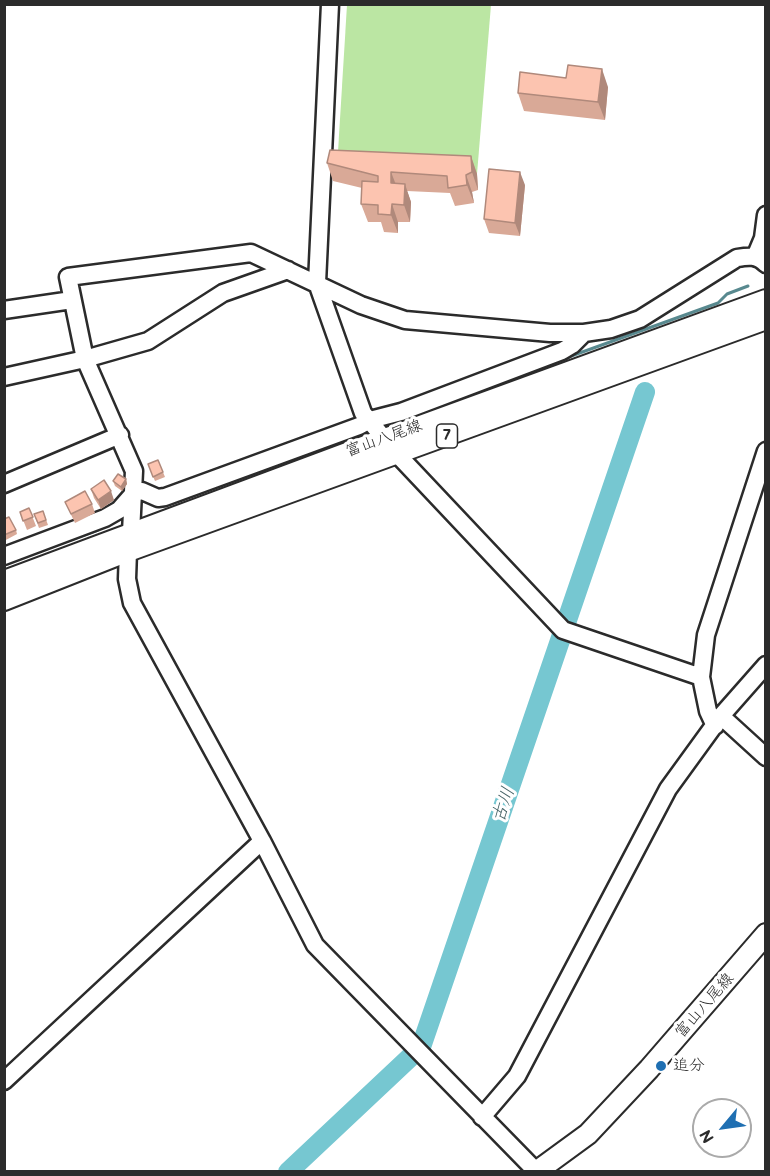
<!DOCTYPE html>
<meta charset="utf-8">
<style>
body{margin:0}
#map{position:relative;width:770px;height:1176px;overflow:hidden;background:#fff;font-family:"Balsamiq Sans",sans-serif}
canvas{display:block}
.frame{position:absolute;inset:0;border:6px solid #2b2b2b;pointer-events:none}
.north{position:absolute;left:692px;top:1098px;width:60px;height:60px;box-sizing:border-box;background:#fff;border:2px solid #aaa;border-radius:50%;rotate:241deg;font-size:16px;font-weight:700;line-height:24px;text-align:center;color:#2b2b2b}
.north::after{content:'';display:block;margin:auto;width:21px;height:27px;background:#1f6fb2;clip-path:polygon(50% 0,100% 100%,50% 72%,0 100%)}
</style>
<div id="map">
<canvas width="770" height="1176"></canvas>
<div class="frame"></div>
<div class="north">N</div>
</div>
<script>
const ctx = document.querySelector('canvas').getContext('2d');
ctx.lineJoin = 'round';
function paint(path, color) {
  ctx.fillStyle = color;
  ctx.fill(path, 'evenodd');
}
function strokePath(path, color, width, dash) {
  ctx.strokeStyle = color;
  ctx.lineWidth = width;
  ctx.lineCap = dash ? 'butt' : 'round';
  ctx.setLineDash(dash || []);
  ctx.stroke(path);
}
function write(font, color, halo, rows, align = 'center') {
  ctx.font = font + ' "Balsamiq Sans","Klee One",sans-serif';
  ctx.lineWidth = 6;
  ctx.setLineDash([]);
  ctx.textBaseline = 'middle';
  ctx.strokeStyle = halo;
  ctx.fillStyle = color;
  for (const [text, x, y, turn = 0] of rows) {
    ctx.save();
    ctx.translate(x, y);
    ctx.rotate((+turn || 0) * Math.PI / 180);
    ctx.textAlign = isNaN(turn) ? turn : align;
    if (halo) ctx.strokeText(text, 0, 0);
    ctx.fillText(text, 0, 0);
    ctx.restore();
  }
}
const green = new Path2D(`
 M347,5H491L477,174L337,168Z`);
const stream = new Path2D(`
 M563,359L718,303L727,294L748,286
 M43,550L98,530`);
const river = new Path2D(`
 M288,1172L421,1047L645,392`);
const minor = new Path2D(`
 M330,4L317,283L363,413L397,454L563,630L701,677
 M755,257L763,238L766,215
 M4,310L72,300
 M4,377L85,359L148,341L223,293L288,270
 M4,484L120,435
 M4,556L105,518L119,510L133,494L142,491L158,498L165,497L359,426L370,420L401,412L562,351L572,345L584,333
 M721,716L766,757
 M715,726L708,711L701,677L706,635L766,451
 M4,1081L262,841
 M482,1117L517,1076L668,789L721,716L766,665
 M536,1171L315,945L262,841L132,603L127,579L128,551L131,533L134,471L85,359L68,277L251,253L361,305L405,320L550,333H584L611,329L640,319L737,258C749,256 757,255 766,264`);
const major = new Path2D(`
 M4,581L371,444L766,300
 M4,600L128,551L766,319
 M536,1172L588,1134L649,1069L766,934`);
const wall = new Path2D(`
 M608,87L605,120L524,111L518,93Z
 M471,156L477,174L478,190L472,192L474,203L455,206L450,193L407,191L411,202L410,222H398V233L384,232L381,222H368L361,204L362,188L333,181L327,163Z
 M525,185L520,236L489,233L484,219Z
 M158,460L165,477L155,481L148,464Z
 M126,479L127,484L122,491L115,486L113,481Z
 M91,489L114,500L101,509L94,498Z
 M65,502L92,504L95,513L75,523Z
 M29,508L36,526L27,530L20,512Z
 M43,511L48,525L39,528L34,514Z
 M4,519L16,530L17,534L4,541Z`);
const shadedWall = new Path2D(`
 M602,69L608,87L605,120L598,102Z
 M471,156L477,174L478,190L472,172Z
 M391,172L398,190L391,183Z
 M520,172L525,185L520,236L515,223Z
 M466,175L472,192L474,203L467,185Z
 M405,184L411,202L410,222L404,205Z
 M392,204L398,222V233L391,215Z
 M126,479L127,484L122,491L121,487Z
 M111,491L114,500L101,509L98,500Z`);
const building = new Path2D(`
 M568,65L602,69L598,102L518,93L520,72L566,78Z
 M330,150L471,156L472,172L466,175L467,185L448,188L447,176L391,172V183L405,184L404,205L392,204L391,215L378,214V205L361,204L362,181L378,182V176L327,163Z
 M489,169L520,172L515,223L484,219Z
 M158,460L163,472L153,477L148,464Z
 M118,474L126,479L121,487L113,481Z
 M104,480L111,491L98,500L91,489Z
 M85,491L92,504L71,514L65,502Z
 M29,508L33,517L23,521L20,512Z
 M43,511L46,520L38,523L34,514Z
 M9,517L16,530L4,535V519Z`);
const markers = [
 [661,1066,6,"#1f6fb2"]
];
const shields = [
 [447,436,21]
];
const shieldNames = [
 ["7",447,436]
];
const streetNames = [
 ["富山八尾線",384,439,-20],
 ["富山八尾線",705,1006,-49]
];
const poiNames = [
 ["追分",673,1066]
];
const waterNames = [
 ["古川",504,805,-71]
];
paint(green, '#bbe6a3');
strokePath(stream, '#58898f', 3);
strokePath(river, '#76c7d1', 20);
strokePath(minor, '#2b2b2b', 21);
strokePath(major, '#2b2b2b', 24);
strokePath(minor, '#fff', 16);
strokePath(major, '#fff', 20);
paint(wall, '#d9a997');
paint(shadedWall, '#b0897b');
paint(building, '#fcc4b0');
strokePath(building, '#b0897b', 1.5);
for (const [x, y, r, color] of markers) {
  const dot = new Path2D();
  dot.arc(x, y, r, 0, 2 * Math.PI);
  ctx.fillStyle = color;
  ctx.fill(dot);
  strokePath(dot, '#fff', 2);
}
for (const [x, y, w] of shields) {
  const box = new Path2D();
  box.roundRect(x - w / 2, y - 12, w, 24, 4.5);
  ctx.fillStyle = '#fff';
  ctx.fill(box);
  strokePath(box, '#2b2b2b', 1.5);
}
write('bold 15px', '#2b2b2b', null, shieldNames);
write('16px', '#2b2b2b', '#fff', streetNames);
write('16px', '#2b2b2b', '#fff', poiNames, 'left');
write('italic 18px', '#456265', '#fff', waterNames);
</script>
